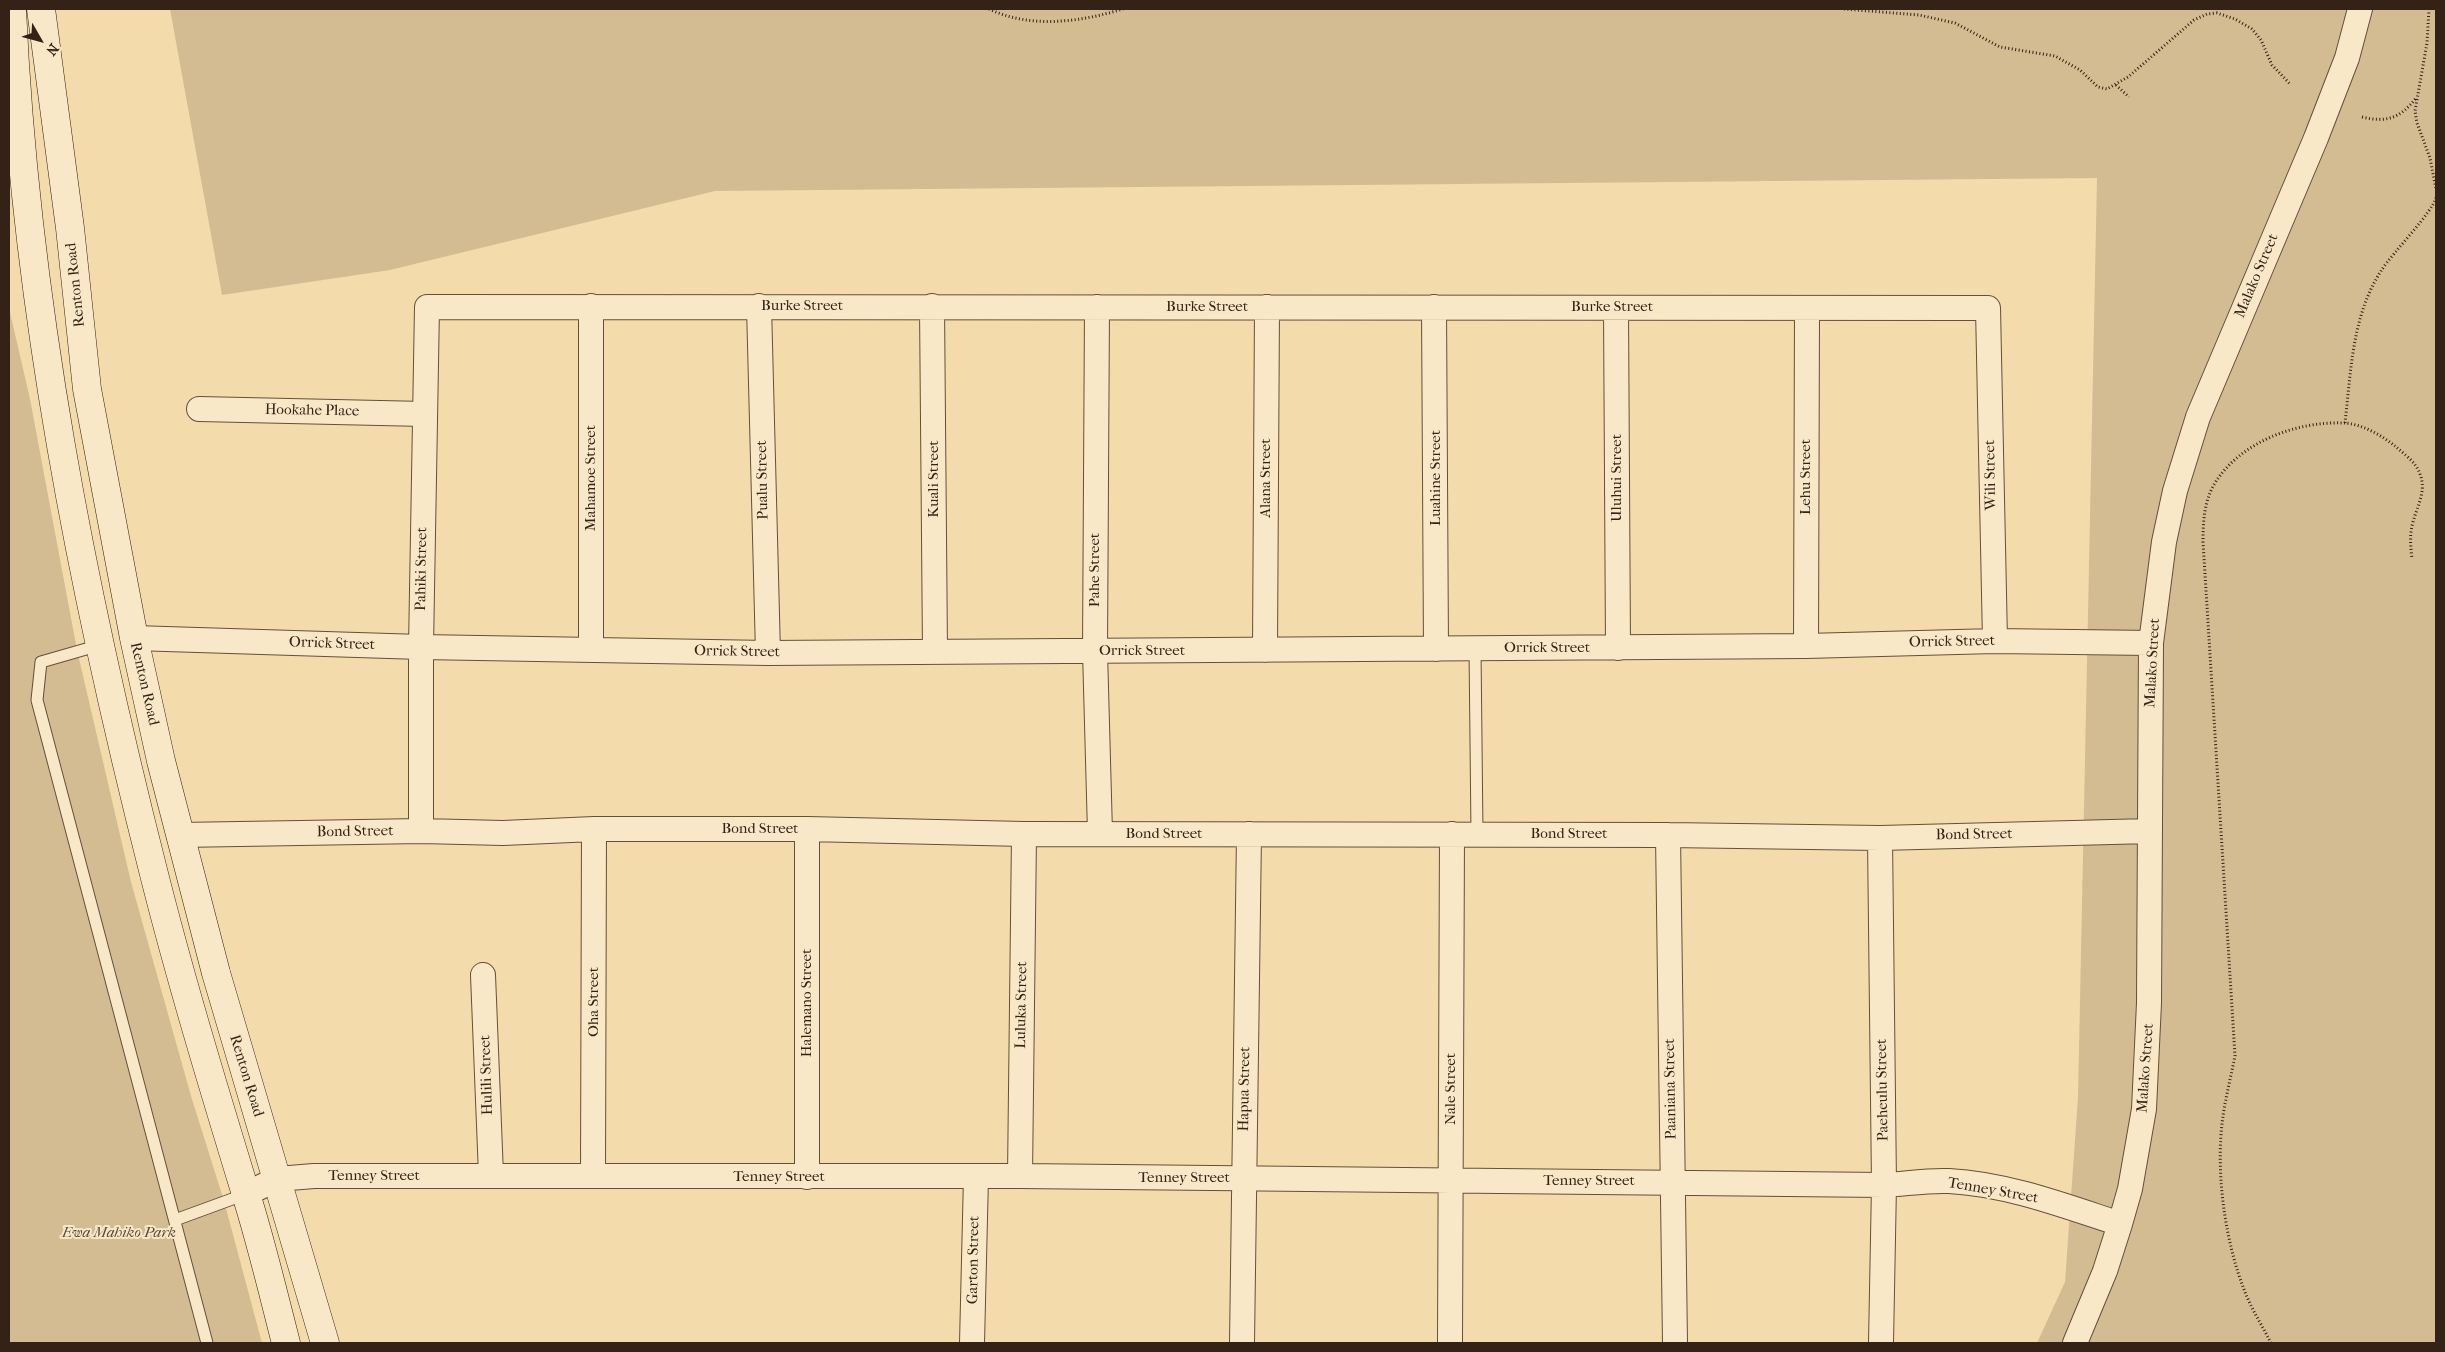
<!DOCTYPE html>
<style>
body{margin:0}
#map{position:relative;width:2445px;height:1352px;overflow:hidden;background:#f4dbab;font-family:"IM FELL French Canon",serif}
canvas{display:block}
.frame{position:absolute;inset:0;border:10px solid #332215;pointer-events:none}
.north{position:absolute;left:15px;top:15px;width:50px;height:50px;-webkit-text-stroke:4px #f8e8c8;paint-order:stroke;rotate:128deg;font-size:14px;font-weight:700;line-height:20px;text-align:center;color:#332215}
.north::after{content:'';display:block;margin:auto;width:18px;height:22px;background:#332215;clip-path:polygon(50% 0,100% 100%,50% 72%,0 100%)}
</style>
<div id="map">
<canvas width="2445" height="1352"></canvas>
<div class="frame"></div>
<div class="north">N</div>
</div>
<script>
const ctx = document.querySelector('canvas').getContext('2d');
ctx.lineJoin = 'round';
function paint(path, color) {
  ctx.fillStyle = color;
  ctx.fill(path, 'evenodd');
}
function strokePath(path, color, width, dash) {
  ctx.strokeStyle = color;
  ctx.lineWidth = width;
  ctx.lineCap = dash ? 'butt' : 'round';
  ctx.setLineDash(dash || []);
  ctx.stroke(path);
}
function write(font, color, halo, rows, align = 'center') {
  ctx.font = font + ' "IM FELL French Canon",serif';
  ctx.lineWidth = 4;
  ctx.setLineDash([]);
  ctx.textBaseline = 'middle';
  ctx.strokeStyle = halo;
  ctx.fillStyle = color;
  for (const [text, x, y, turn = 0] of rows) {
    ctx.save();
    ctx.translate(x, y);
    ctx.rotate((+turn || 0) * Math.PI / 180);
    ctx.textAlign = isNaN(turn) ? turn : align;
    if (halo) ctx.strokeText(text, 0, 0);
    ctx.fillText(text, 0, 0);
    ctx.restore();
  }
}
const green = new Path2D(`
 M170,9H2436V1343H2037L2065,1282L2078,1097L2097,178L715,191L390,270L222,295Z
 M9,308L30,399L77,650L131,882L191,1096L224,1201L262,1343H9Z`);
const path = new Path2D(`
 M989,9C1031,29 1080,22 1123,9
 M1844,9L1919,15L1955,23L2000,47L2055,56L2080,70L2098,87L2107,89L2128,77L2194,20L2207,14L2217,13L2235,19L2252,29L2261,40L2272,65L2291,85
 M2429,9L2427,43L2415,111L2417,123L2430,158L2436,189
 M2116,85L2129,97
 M2362,117C2386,123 2401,118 2416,98
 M2345,423C2351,371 2352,316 2381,271C2392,253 2434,211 2436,197
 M2271,1343C2263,1327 2252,1310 2245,1292C2225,1242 2215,1171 2223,1116C2226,1096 2231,1076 2235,1056L2203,542C2203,522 2204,501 2215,483C2240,442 2297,421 2344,423C2362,424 2381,435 2395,446C2404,454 2416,462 2420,474C2428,494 2413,512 2411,532C2410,541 2411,550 2412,559`);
const lane = new Path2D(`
 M100,645L41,662L37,700L207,1343
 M1475,649L1477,834
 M175,1220L246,1194`);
const street = new Path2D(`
 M591,306V650
 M759,306L768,653
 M932,306L935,652
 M1097,307L1095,651L1100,833
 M1434,307L1436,649
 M1616,308L1618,648
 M199,409L425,414
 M134,638L421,647L768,653L1806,646L1995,641L2151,643
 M1806,646L1807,308
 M1265,650L1267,307
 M807,829V1177
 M421,831V647L427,307L1988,308L1995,641
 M179,835L421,831L503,833L594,829H807L1024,834L1668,835L1880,838L2150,831
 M1668,835L1675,1343
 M1880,838L1884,1185L1881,1343
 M483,975L491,1175
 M593,1175L594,829
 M1020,1176L1024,834
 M246,1194L277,1179L314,1176H1020L1884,1185C1905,1184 1927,1180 1949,1181C2007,1184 2065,1206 2120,1224
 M972,1343L976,1177
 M1242,1343L1249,834
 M1450,1343L1452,834
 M2075,1343L2105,1271L2120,1224L2130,1189L2144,1109L2149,1003L2151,643L2164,542L2175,491L2198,417L2316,138L2347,58L2360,9`);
const secondary = new Path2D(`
 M12,9C25,301 82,591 154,874C181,981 213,1086 245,1191C261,1241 273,1293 286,1343
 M41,9L70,228L87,389L134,638L161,761L216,973L325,1343`);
const streetNames = [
 ["Malako Street",2257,276,-67],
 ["Renton Road",76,285,-96],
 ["Burke Street",802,306],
 ["Burke Street",1207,307],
 ["Burke Street",1612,307],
 ["Hookahe Place",312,411,1],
 ["Wili Street",1991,475,-91],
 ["Lehu Street",1806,477,-90],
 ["Mahamoe Street",591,478,-90],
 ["Alana Street",1266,478,-90],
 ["Luahine Street",1436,478,-90],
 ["Uluhui Street",1617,478,-90],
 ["Kuali Street",934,479,-90],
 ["Pualu Street",763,480,-91],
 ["Pahiki Street",422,569,-89],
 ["Pahe Street",1095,570,-90],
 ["Orrick Street",1952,642,-1],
 ["Orrick Street",332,644,2],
 ["Orrick Street",1547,648],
 ["Orrick Street",1142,651],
 ["Orrick Street",737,652,1],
 ["Malako Street",2153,663,-87],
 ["Renton Road",144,684,77],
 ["Bond Street",760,829],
 ["Bond Street",355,832,-1],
 ["Bond Street",1164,834],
 ["Bond Street",1569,834],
 ["Bond Street",1974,835,-1],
 ["Oha Street",594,1002,-90],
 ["Halemano Street",807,1003,-90],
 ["Luluka Street",1022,1005,-89],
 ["Malako Street",2146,1068,-86],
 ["Hulili Street",487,1075,-92],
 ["Renton Road",246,1076,73],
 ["Hapua Street",1245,1089,-89],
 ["Nale Street",1451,1089,-90],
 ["Paaniana Street",1671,1089,-91],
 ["Paeheulu Street",1883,1090,-91],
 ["Tenney Street",374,1176],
 ["Tenney Street",779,1177],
 ["Tenney Street",1184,1178],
 ["Tenney Street",1589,1181],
 ["Tenney Street",1993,1191,10],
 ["Garton Street",974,1260,-89]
];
const parkNames = [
 ["Ewa Mahiko Park",119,1233]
];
paint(green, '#d3bc92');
strokePath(lane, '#63503a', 13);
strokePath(street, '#63503a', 26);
strokePath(secondary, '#332215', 29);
strokePath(path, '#332215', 3, [1, 2.5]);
strokePath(lane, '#f8e8c8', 11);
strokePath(street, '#f8e8c8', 24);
strokePath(secondary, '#f8e8c8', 28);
write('15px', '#332215', '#f8e8c8', streetNames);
write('italic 15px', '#5b4834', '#f8e8c8', parkNames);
</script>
